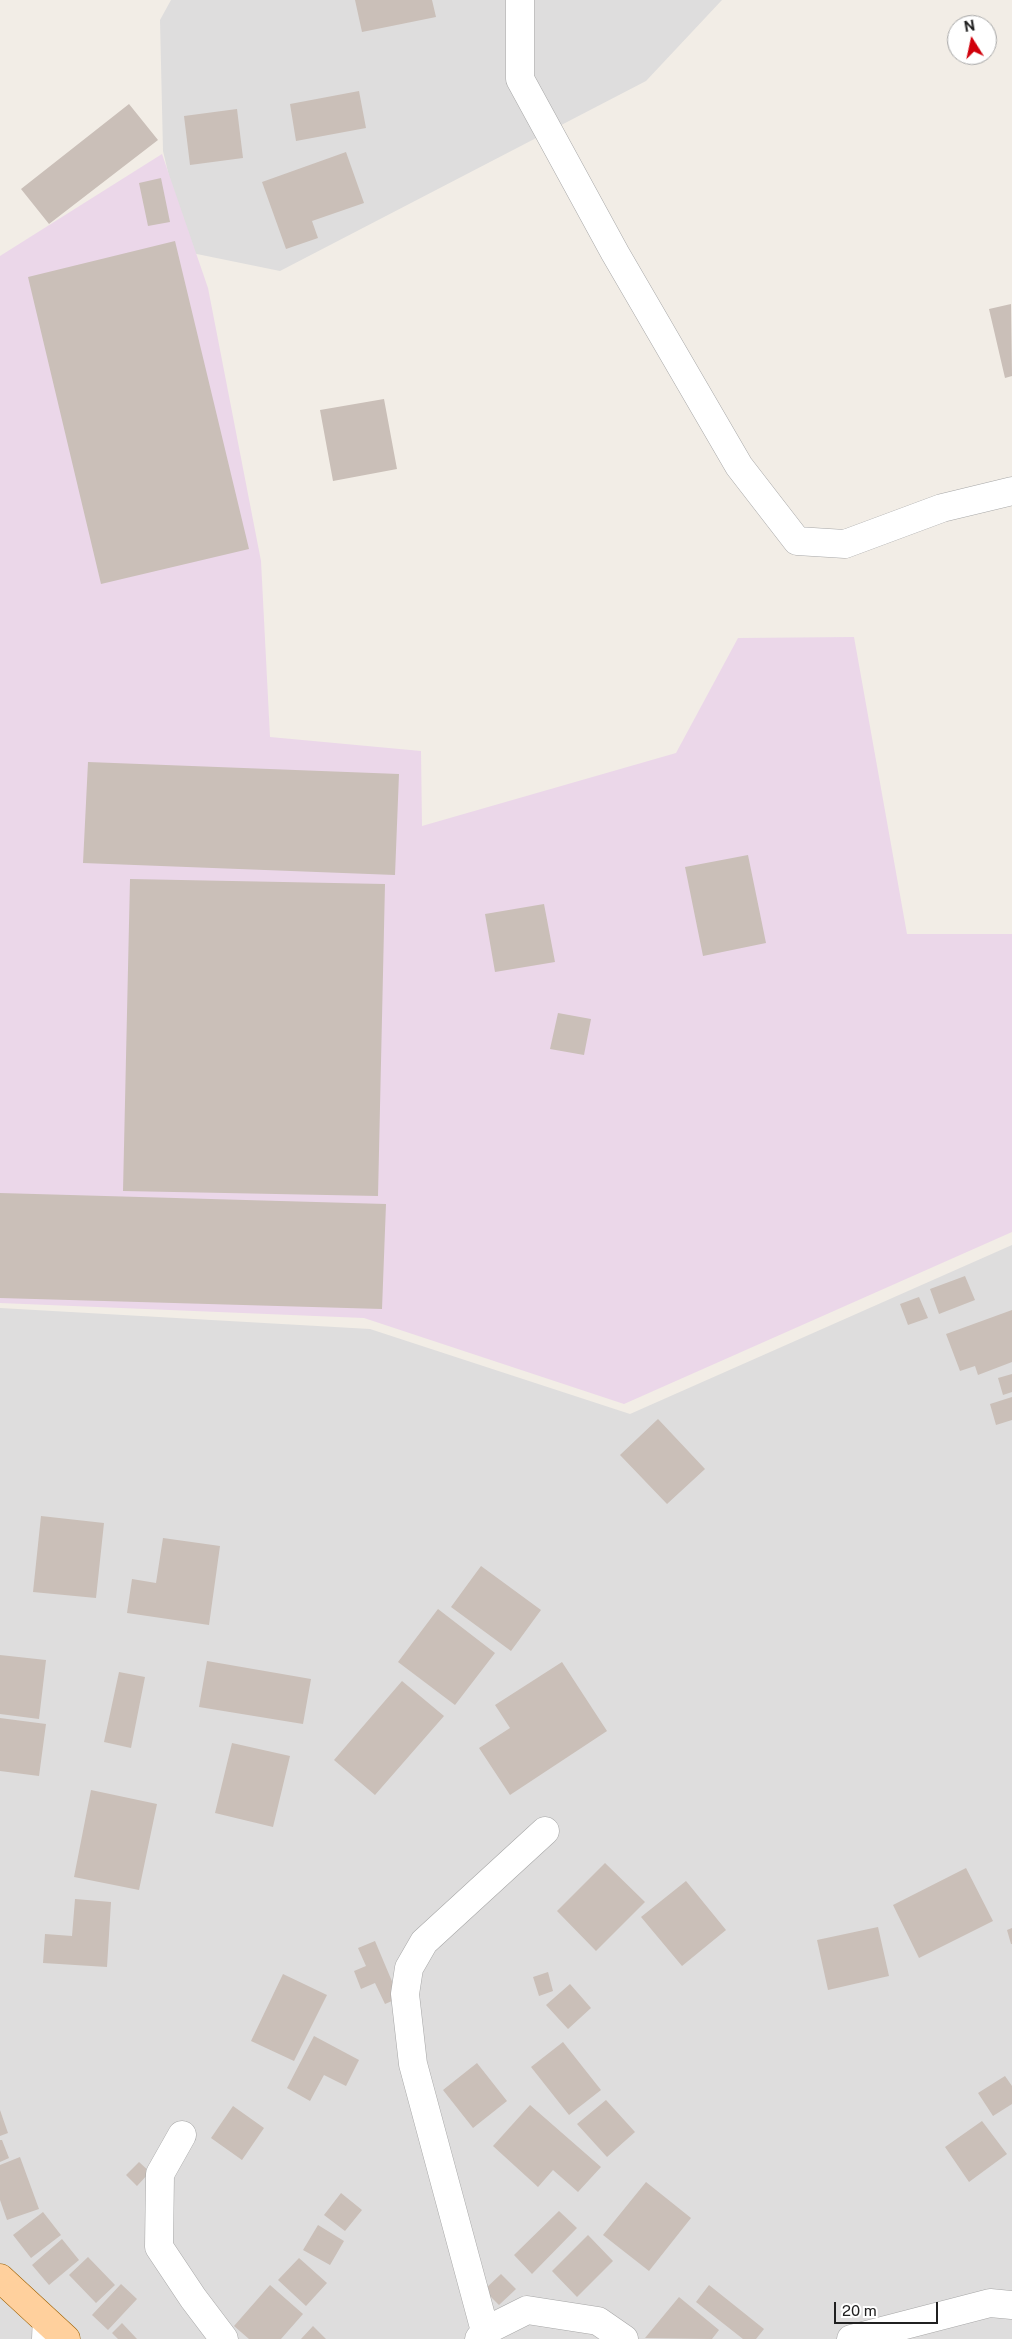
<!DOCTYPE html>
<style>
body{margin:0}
#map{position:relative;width:1012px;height:2339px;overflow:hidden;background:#f2ede6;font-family:"Public Sans",sans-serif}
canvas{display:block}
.north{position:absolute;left:947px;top:15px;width:50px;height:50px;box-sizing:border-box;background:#fff;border:1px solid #a6a6a6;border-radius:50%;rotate:350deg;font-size:14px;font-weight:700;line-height:20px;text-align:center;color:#202020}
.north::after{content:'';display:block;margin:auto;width:18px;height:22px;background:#d0000b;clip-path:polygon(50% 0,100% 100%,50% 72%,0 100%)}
.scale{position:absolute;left:834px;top:2302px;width:104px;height:22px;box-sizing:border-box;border:2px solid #202020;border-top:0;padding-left:6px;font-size:15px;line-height:18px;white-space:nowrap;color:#202020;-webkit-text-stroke:4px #fff;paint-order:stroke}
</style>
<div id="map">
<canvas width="1012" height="2339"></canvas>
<div class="north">N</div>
<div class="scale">20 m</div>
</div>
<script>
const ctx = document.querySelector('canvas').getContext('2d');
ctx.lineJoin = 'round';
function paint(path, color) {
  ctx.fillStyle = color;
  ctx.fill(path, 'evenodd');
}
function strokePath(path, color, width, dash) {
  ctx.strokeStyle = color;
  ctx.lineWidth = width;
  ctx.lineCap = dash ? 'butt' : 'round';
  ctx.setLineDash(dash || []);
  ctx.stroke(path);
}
const residential = new Path2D(`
 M171,0H722L646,81L280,271L187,252L163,151L160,20Z
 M1012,1245V2339H0V1308L370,1329L630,1414Z`);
const industrial = new Path2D(`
 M162,154L208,288L261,561L270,737L421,751L422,826L676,753L738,638L854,637L907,934H1012V1232L624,1404L364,1318L0,1303V256Z`);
const building = new Path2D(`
 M355,0H432L436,17L362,32Z
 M359,91L366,128L296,141L290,104Z
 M129,104L158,140L49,224L21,189Z
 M237,109L243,158L190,165L184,116Z
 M346,152L364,203L312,221L318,238L286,249L262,182Z
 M161,178L170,222L148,226L139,183Z
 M175,241L249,549L101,584L28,277Z
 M1011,304L1012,376L1005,378L989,309Z
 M384,399L397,469L333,481L320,410Z
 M88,762L399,774L395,875L83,863Z
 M748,855L766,943L703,956L685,867Z
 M130,879L385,884L378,1196L123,1191Z
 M544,904L555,962L495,972L485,914Z
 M558,1013L591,1019L584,1055L550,1049Z
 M0,1193L386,1204L382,1309L0,1298Z
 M965,1276L975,1300L939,1314L930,1289Z
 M919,1297L928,1318L908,1325L900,1304Z
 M1012,1310V1362L978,1375L975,1366L960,1371L946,1334Z
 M1012,1374V1392L1003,1395L998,1378Z
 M1012,1397V1420L996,1425L990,1404Z
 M658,1419L705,1469L667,1504L620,1455Z
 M41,1516L104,1523L96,1598L33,1592Z
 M163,1538L220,1546L209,1625L127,1613L132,1579L156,1583Z
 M481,1566L541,1610L511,1651L451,1607Z
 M438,1609L495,1653L455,1705L398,1662Z
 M0,1655L46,1660L39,1719L0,1714Z
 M207,1661L311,1679L303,1724L199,1707Z
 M562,1662L607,1731L510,1795L479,1748L510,1728L495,1705Z
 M119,1672L145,1677L131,1748L104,1742Z
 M402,1681L444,1716L375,1795L334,1760Z
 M0,1718L46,1724L39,1776L0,1771Z
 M232,1743L290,1756L273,1827L215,1813Z
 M91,1790L157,1804L139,1890L74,1877Z
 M605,1863L645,1902L596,1951L557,1911Z
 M966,1868L993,1921L919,1958L893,1905Z
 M686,1881L726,1930L682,1966L641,1917Z
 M75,1899L111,1902L107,1967L43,1963L45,1934L72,1936Z
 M878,1927L889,1976L828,1990L817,1940Z
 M1012,1928V1944H1011L1007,1930Z
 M375,1941L399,1998L385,2004L375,1983L361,1989L354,1971L366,1966L358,1948Z
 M548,1972L553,1991L539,1996L533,1977Z
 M283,1974L327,1995L294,2061L251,2041Z
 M570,1984L591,2008L568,2029L546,2005Z
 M314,2036L359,2060L346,2086L324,2075L310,2101L287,2088Z
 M563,2042L601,2090L569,2115L531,2067Z
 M477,2063L507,2101L473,2128L443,2090Z
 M1005,2076L1012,2086V2104L993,2116L978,2093Z
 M606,2100L635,2132L607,2157L577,2124Z
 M530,2105L601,2167L578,2192L553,2170L538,2187L493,2146Z
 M233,2106L264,2128L242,2160L211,2138Z
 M0,2110L8,2133L0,2136Z
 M982,2121L1007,2154L969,2182L945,2147Z
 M0,2140H2L9,2158L0,2162Z
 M20,2157L39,2209L7,2220L0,2200V2165Z
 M139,2162L150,2172L137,2186L126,2175Z
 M646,2182L691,2218L649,2271L603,2235Z
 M341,2193L362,2210L345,2231L324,2215Z
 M559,2211L577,2228L532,2274L514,2255Z
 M43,2212L61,2235L31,2258L13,2235Z
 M318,2225L344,2241L330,2265L303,2250Z
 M588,2235L613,2261L577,2297L552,2271Z
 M62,2239L79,2260L49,2285L32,2265Z
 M88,2257L115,2285L96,2303L69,2275Z
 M299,2258L327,2283L306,2306L278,2280Z
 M501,2274L516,2289L499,2305L484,2290Z
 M121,2284L137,2299L108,2330L92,2315Z
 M270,2285L303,2314L281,2339H249L234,2326Z
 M709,2285L764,2329L756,2339H743L696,2302Z
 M679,2297L719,2330L712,2339L645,2338Z
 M122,2323L137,2339H118L112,2333Z
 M313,2326L326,2339H301Z`);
const lane = new Path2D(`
 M41,2339L42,2315`);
const street = new Path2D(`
 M520,0V79L615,253L739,466L797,541L845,544L942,508L1012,491
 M182,2135L160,2174L159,2247L193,2298L224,2339
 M485,2331L413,2064L405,1994L409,1968L424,1942L545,1831
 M479,2339L485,2331L527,2310L598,2321L624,2339
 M851,2339L990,2303L1012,2305`);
const primary = new Path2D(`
 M0,2278L66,2339`);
paint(residential, '#dedddd');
paint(industrial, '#ebd7e9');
paint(building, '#cabfb8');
strokePath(lane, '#a7a7a7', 19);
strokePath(street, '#a7a7a7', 29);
strokePath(primary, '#9c6000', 29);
strokePath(lane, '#fff', 18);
strokePath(street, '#fff', 28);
strokePath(primary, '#ffd09d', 28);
</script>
